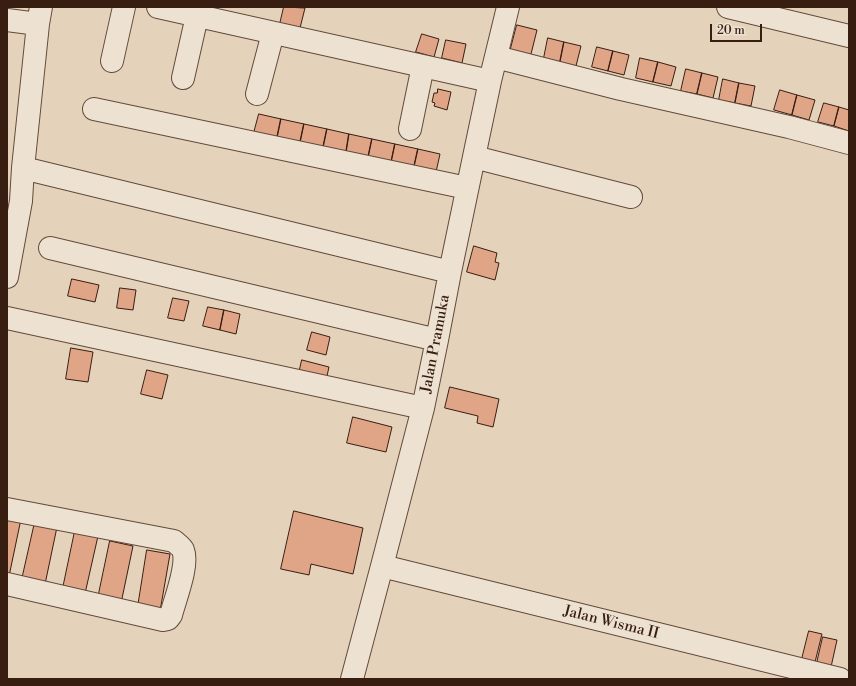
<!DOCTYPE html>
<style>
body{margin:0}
#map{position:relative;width:856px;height:686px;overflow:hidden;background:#e4d2ba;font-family:"Libre Bodoni",serif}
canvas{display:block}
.frame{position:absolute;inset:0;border:8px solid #381d11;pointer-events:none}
.scale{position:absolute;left:710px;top:24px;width:52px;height:18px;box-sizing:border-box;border:2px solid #381d11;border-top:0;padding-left:5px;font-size:12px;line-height:14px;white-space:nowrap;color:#381d11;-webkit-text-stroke:3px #ede2d2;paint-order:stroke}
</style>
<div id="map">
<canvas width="856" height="686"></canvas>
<div class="frame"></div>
<div class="scale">20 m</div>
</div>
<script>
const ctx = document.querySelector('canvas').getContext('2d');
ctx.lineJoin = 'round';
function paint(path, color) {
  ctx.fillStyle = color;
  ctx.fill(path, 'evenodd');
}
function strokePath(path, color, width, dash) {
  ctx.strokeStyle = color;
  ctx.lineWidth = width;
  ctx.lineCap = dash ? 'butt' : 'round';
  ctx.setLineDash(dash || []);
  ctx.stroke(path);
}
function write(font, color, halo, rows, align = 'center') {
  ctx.font = font + ' "Libre Bodoni",serif';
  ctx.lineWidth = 3;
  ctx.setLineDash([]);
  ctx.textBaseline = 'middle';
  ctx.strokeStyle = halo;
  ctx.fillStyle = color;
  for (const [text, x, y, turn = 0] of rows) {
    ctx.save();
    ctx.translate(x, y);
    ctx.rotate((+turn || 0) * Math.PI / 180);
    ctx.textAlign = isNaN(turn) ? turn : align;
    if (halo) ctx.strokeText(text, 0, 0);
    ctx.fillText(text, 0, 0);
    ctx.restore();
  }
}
const building = new Path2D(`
 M284,7L305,8L300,28L280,24Z
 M517,25L537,30L530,58L510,52Z
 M422,34L439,39L434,57L416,52Z
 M548,38L564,42L560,62L544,58Z
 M446,40L466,44L462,63L442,58Z
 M564,42L581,46L576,66L560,62Z
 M597,47L613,51L608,71L592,67Z
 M613,51L629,55L624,75L608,71Z
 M640,58L658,62L653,82L636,78Z
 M658,62L676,67L671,86L653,82Z
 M686,69L702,73L697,94L681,91Z
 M702,73L718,77L713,98L697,94Z
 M723,79L739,83L735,103L719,100Z
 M739,83L755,86L751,106L735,103Z
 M438,89L451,92L447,110L434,106L435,103L432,102L434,93H437Z
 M780,90L797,95L792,115L774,110Z
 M797,95L815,100L809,120L792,115Z
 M824,103L839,107L834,126L818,122Z
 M839,107L849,110V131L834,126Z
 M259,114L281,119L277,138L254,133Z
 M281,119L304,124L300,143L277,138Z
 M304,124L327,129L323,148L300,143Z
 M327,129L349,134L346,153L323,148Z
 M349,134L372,139L368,158L346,153Z
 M372,139L395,144L391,163L368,158Z
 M395,144L418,149L414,167L391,163Z
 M418,149L440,154L436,172L414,167Z
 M474,246L497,253L495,262L499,263L495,280L467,272Z
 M72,279L99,285L95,302L68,296Z
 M120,288L136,290L133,310L117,308Z
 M173,298L189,301L184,321L168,318Z
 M208,307L224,310L220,330L203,326Z
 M224,310L240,314L236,334L220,330Z
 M312,332L330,337L326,355L307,350Z
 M71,348L93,352L88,382L66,379Z
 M302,360L329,367L325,385L298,378Z
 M147,370L168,375L162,399L141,394Z
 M450,387L499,399L493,427L477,423L478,416L445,408Z
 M353,417L392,427L386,452L347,443Z
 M294,511L363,528L353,574L311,564L309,575L281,569Z
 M7,516L21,519L8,581H7Z
 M35,522L57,527L44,589L21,584Z
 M75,531L98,536L84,598L62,593Z
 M110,541L133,546L120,608L97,603Z
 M147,550L170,554L159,617L137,613Z
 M809,631L822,634L814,666L801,663Z
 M823,637L837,640L831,667L817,663Z`);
const minor = new Path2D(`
 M158,7L490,81
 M728,7L849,36
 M7,20L38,24
 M496,57L621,89L789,127L849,143
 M112,61L124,7
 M183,78L197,16
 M257,94L273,33
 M94,109L467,188
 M410,129L423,66
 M474,157L631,197
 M23,168L450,272
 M50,248L437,340
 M7,277L21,201L23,168L38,24L41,7
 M7,318L423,408
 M7,509L174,541C177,544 182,547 183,550C189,565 175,599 171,615L168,619L163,620L7,584
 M382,566L840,679
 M352,679L382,566L423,408L437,340L450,272L474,157L490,81L508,7`);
const streetNames = [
 ["Jalan Pramuka",436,344,-79],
 ["Jalan Wisma II",611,623,14]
];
paint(building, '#e0a587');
strokePath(building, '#381d11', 1);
strokePath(minor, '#634a3b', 24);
strokePath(minor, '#ede2d2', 22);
write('15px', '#381d11', '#ede2d2', streetNames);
</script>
